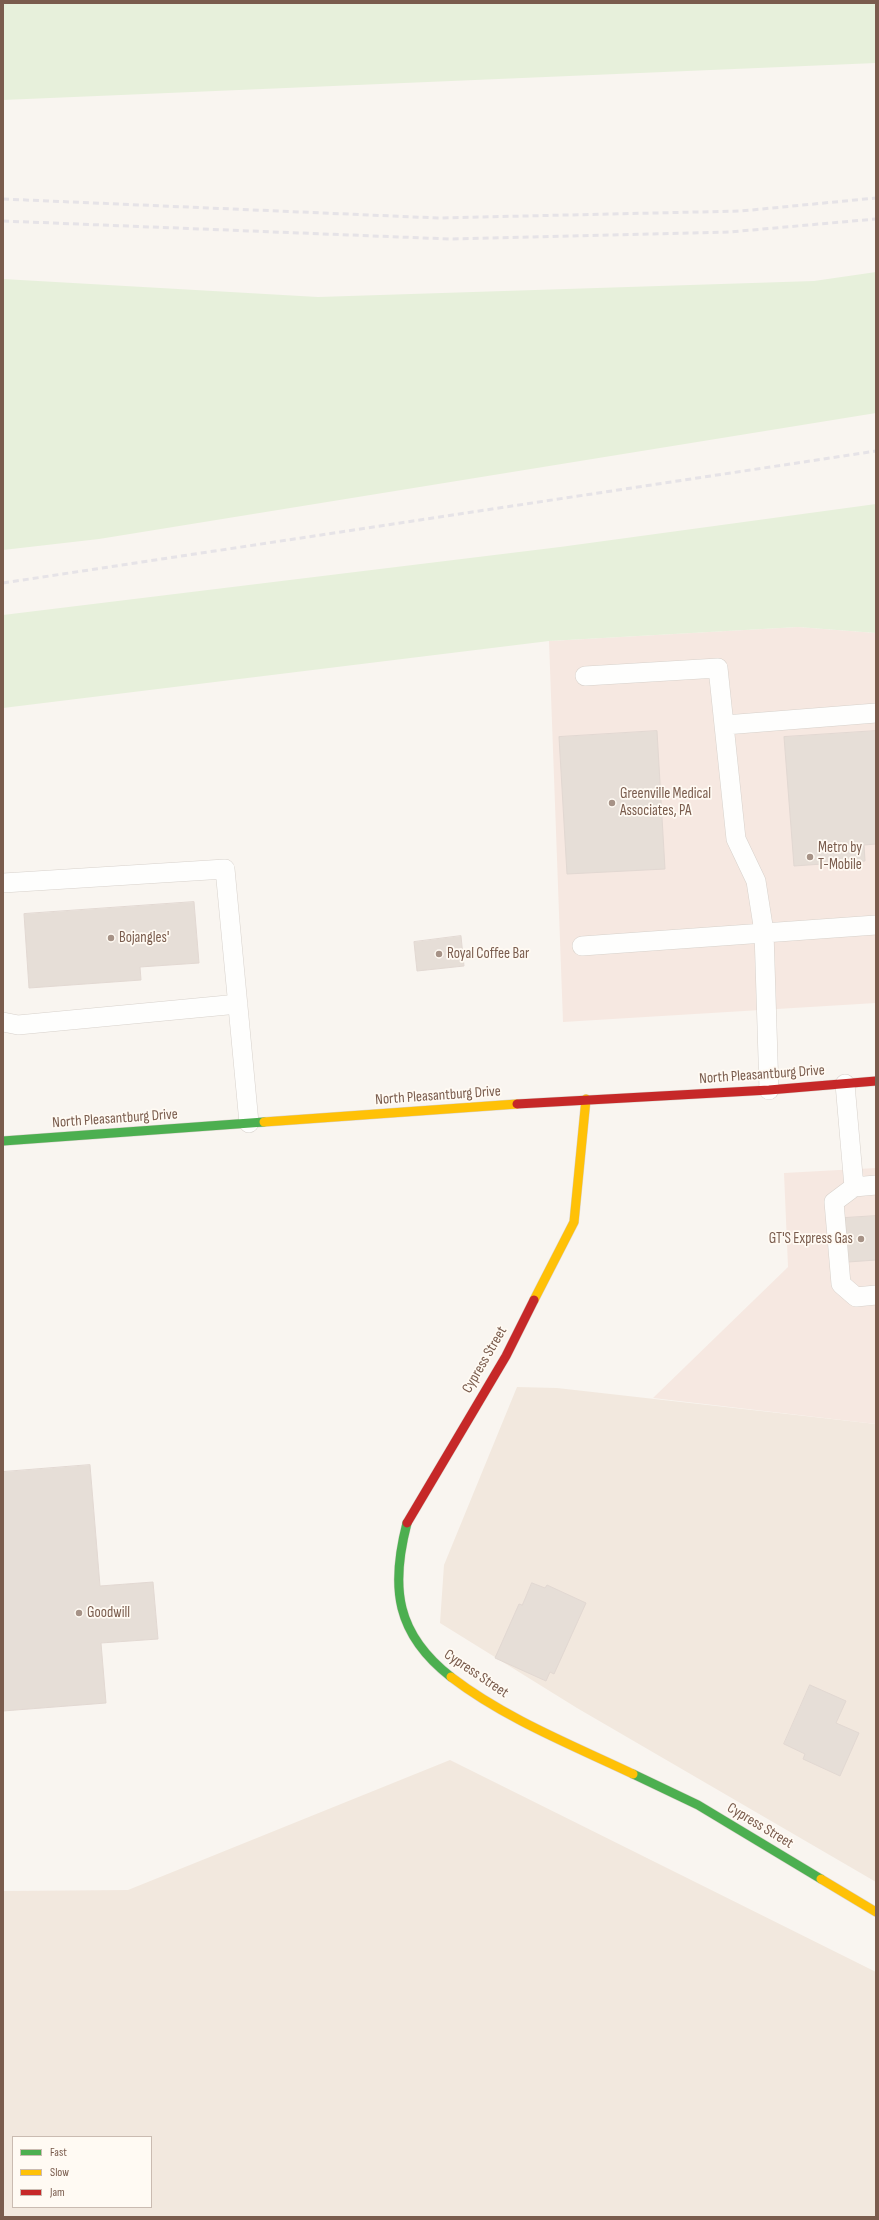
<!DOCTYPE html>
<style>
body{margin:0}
#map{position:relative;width:879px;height:2220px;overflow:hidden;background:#f9f5f0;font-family:"Sofia Sans Condensed",sans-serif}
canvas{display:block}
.frame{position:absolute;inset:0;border:4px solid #7a5c4d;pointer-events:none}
.legend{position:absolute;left:12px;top:2136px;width:140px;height:72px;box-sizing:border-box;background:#fffaf3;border:1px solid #cabbb1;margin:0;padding:5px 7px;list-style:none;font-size:12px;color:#7a5c4d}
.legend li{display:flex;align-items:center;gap:8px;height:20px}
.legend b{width:20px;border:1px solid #cabbb1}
</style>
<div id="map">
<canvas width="879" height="2220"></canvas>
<div class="frame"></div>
<ul class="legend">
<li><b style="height:5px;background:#4caf50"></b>Fast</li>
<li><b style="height:5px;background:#ffc107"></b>Slow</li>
<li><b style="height:5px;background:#c62828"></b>Jam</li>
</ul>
</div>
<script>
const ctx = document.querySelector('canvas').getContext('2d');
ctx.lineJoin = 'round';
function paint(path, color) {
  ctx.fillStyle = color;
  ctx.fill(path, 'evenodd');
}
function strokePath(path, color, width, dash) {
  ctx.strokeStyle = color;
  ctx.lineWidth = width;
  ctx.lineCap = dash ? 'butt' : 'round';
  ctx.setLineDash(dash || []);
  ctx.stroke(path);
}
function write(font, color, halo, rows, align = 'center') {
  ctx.font = font + ' "Sofia Sans Condensed",sans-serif';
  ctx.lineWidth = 3.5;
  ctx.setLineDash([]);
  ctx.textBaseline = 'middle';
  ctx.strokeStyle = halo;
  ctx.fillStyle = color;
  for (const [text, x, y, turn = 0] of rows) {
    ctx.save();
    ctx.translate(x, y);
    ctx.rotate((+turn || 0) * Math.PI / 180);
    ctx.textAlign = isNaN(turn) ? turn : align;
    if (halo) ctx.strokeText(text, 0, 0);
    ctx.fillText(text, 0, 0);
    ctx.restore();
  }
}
const residential = new Path2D(`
 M517,1387L557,1388L876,1424V1882L577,1708L440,1623L444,1565Z
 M450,1760L876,1972V2217H3V1891L128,1890ZM13,2137H151V2207H13Z`);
const commercial = new Path2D(`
 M798,627L876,633V1003L563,1022L549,641Z
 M876,1168V1424L653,1398L788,1267L784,1173Z`);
const green = new Path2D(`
 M3,3H876V63L3,100Z
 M876,272V413L99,539L3,550V279L318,297L814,281Z
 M876,504V633L798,627L549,641L3,708V615L560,547Z`);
const building = new Path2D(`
 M657,731L665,869L567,874L559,737Z
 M876,731V844L864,845L865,861L794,866L784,737Z
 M194,902L199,963L140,967L141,980L29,988L24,914Z
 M461,936L464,966L417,971L414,942Z
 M876,1216V1260L848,1262L845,1218Z
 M90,1465L100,1586L153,1582L158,1639L101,1643L106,1703L3,1711V1472Z
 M532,1583L545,1588L547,1585L586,1603L554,1674L550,1672L546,1681L495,1658L519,1604L522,1605Z
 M810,1685L846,1701L836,1723L859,1733L840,1776L803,1759L805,1754L784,1744Z`);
const lane = new Path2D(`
 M585,676L718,668L736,839L756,881L764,932L769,1090
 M725,725L876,713
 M3,883L225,869L249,1123
 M582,946L876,925
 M3,1022L18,1025L238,1004
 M845,1084L854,1187L834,1202L841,1284L856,1297L876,1295
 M854,1187L876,1185`);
const fast = new Path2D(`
 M3,1141L264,1122
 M407,1523C390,1588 396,1634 451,1677
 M633,1774L698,1805L821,1879`);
const slow = new Path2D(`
 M264,1122L517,1104
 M534,1300L574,1222L586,1099
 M451,1677C506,1719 572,1745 633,1774
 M821,1879L876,1912`);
const jam = new Path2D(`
 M517,1104L769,1090L876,1081
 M407,1523L506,1356L534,1300`);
const rail = new Path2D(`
 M3,199L438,218L741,211L876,198
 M3,221L449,239L729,232L876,219
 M3,583L876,451`);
const markers = [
 [612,803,4,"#a69286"],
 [810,857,4,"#a69286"],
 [111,938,4,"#a69286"],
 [439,954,4,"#a69286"],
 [861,1239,4,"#a69286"],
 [79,1613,4,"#a69286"]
];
const poiNames = [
 ["Greenville Medical",620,794],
 ["Associates, PA",620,811],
 ["Metro by",818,848],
 ["T-Mobile",818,865],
 ["Bojangles'",119,938],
 ["Royal Coffee Bar",447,954],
 ["GT'S Express Gas",853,1239,"right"],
 ["Goodwill",87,1613]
];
const streetNames = [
 ["North Pleasantburg Drive",762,1075,-4],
 ["North Pleasantburg Drive",438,1096,-4],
 ["North Pleasantburg Drive",115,1119,-4],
 ["Cypress Street",485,1360,-60],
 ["Cypress Street",476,1674,34],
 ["Cypress Street",760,1826,31]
];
paint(residential, '#f2e8de');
paint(commercial, '#f6e8e1');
paint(green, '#e7f0db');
paint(building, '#e6ded7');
strokePath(building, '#e2d8d2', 1);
strokePath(lane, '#d7d1cb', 20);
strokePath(fast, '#d9d2cb', 10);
strokePath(slow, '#d9d2cb', 10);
strokePath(jam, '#d9d2cb', 10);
strokePath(lane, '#fefefd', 19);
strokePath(fast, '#4caf50', 9);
strokePath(slow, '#ffc107', 9);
strokePath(jam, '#c62828', 9);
strokePath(rail, '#e6e3e7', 3, [6, 4]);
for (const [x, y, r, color] of markers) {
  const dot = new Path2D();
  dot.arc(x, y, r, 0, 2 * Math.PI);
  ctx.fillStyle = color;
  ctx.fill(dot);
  strokePath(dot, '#fffaf3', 1.5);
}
write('15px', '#7a5c4d', '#fffaf3', poiNames, 'left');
write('15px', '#7a5c4d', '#fffaf3', streetNames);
</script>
